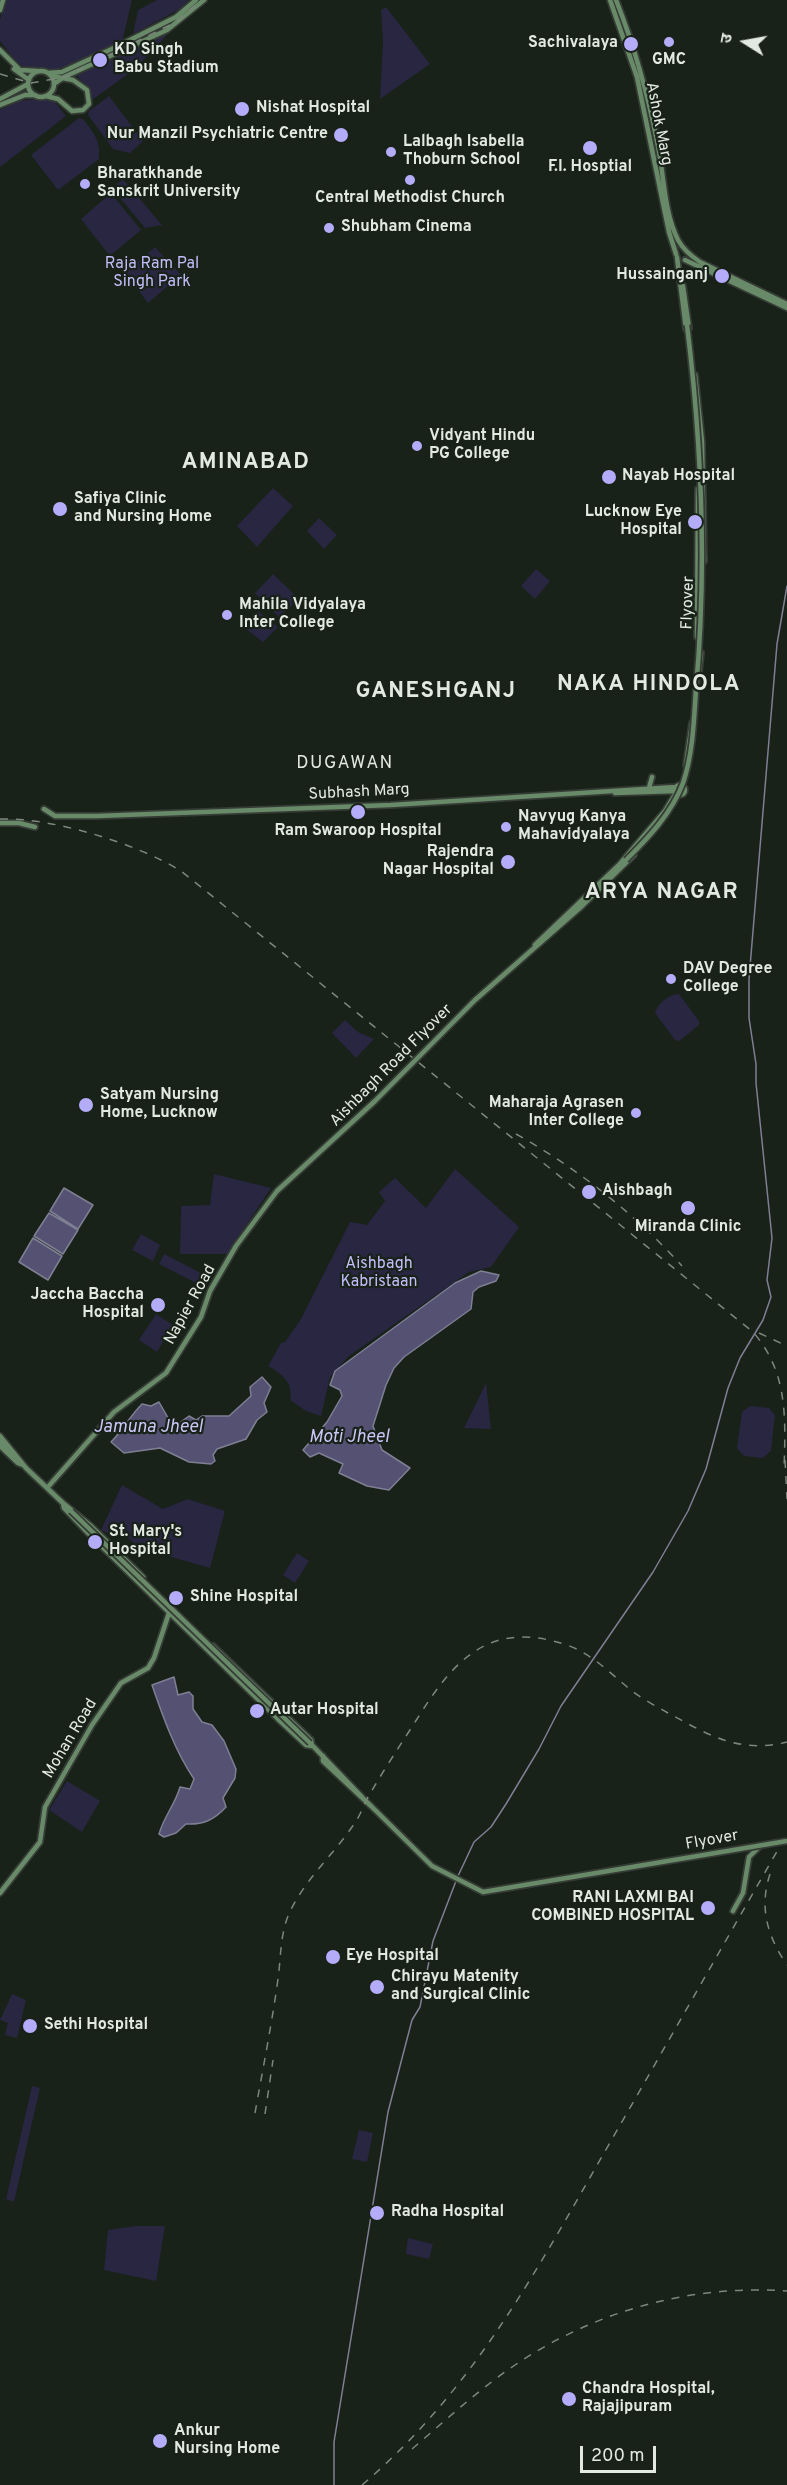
<!DOCTYPE html>
<meta charset="utf-8">
<style>
body{margin:0}
#map{position:relative;width:787px;height:2485px;overflow:hidden;background:#182218;font-family:Overpass,"Noto Sans Devanagari",sans-serif}
canvas{display:block}
.north{position:absolute;left:715px;top:12px;width:60px;height:60px;-webkit-text-stroke:4px #182218;paint-order:stroke;rotate:281deg;font-size:16px;font-weight:700;line-height:24px;text-align:center;color:#e2e9e2}
.north::after{content:'';display:block;margin:auto;width:21px;height:27px;background:#e2e9e2;clip-path:polygon(50% 0,100% 100%,50% 72%,0 100%)}
.scale{position:absolute;left:580px;top:2446px;width:76px;height:27px;box-sizing:border-box;border:3px solid #e2e9e2;border-top:0;padding-left:8px;font-size:18px;line-height:21px;white-space:nowrap;color:#e2e9e2;-webkit-text-stroke:4px #182218;paint-order:stroke}
</style>
<div id="map">
<canvas width="787" height="2485"></canvas>
<div class="north">उ</div>
<div class="scale">200 m</div>
</div>
<script>
const ctx = document.querySelector('canvas').getContext('2d');
ctx.lineJoin = 'round';
function paint(path, color) {
  ctx.fillStyle = color;
  ctx.fill(path, 'evenodd');
}
function strokePath(path, color, width, dash) {
  ctx.strokeStyle = color;
  ctx.lineWidth = width;
  ctx.lineCap = dash ? 'butt' : 'round';
  ctx.setLineDash(dash || []);
  ctx.stroke(path);
}
function write(font, color, halo, rows, align = 'center') {
  ctx.font = font + ' Overpass,sans-serif';
  ctx.lineWidth = 4.5;
  ctx.setLineDash([]);
  ctx.textBaseline = 'middle';
  ctx.strokeStyle = halo;
  ctx.fillStyle = color;
  for (const [text, x, y, turn = 0] of rows) {
    ctx.save();
    ctx.translate(x, y);
    ctx.rotate((+turn || 0) * Math.PI / 180);
    ctx.textAlign = isNaN(turn) ? turn : align;
    if (halo) ctx.strokeText(text, 0, 0);
    ctx.fillText(text, 0, 0);
    ctx.restore();
  }
}
const green = new Path2D(`
 M7,0H132L122,42C98,53 48,83 21,65C13,60 6,48 0,41V19Z
 M157,0H189L180,9L133,34L138,10Z
 M386,7L430,64L380,99L383,41L381,10Z
 M164,33L166,36L135,69L92,100L84,83L76,76L126,53L125,50Z
 M109,96L143,141L130,153L113,149L88,115L89,111Z
 M51,97L66,116L0,167V110L19,101Z
 M79,118L83,119C94,133 101,141 99,159L58,190L31,155Z
 M123,179L162,225L145,228L112,188Z
 M111,193L141,230L110,256L81,219Z
 M155,247L181,275L148,303L125,273Z
 M273,488L293,506L257,547L237,526Z
 M319,518L337,535L324,549L307,531Z
 M536,569L550,581L535,599L521,586Z
 M273,574L299,599L279,617L255,593Z
 M258,611L278,627L263,642L246,629Z
 M679,994L699,1021V1025L679,1041L675,1040L655,1013C658,1003 669,994 679,994Z
 M345,1020L358,1032L374,1039L356,1058L332,1033Z
 M455,1169L519,1227L491,1267L469,1272L349,1356L330,1377L321,1416L306,1411L290,1400C294,1383 281,1373 268,1366L281,1343L285,1342L301,1319L350,1222L367,1225L385,1201L379,1192L395,1178L426,1208Z
 M214,1174L271,1188L227,1254H180L181,1206L210,1205Z
 M141,1234L160,1245L153,1261L132,1250Z
 M164,1254L203,1274L198,1284L159,1264Z
 M156,1314L173,1325L157,1352L139,1340Z
 M486,1383L491,1429L464,1428Z
 M750,1406L769,1408L775,1415L771,1451L763,1458L744,1456L737,1448L742,1412Z
 M122,1485L163,1509L188,1499L225,1511L210,1568L140,1548L122,1533L116,1537L101,1530Z
 M297,1553L309,1561L295,1583L283,1575Z
 M67,1781L100,1801L82,1832L49,1810Z
 M12,1994L26,2000L17,2038L5,2035L8,2023L0,2020Z
 M32,2086L40,2088L14,2202L6,2199Z
 M359,2130L373,2133L367,2162L352,2159Z
 M136,2226H165L156,2281L104,2270L108,2230Z
 M408,2238L433,2244L429,2259L406,2254Z`);
const water = new Path2D(`
 M64,1188L93,1205L78,1229L50,1211Z
 M49,1213L78,1230L63,1254L34,1236Z
 M33,1238L62,1256L48,1280L19,1262Z
 M481,1271L499,1275L496,1281L479,1287L473,1292L471,1309L404,1357L394,1368L386,1385L373,1426L382,1450L410,1468L389,1490L367,1486L339,1473L343,1464L319,1453L310,1457L303,1450L327,1422L342,1396L340,1390L330,1385L335,1371L455,1283Z
 M262,1377L271,1387L264,1403L267,1412L257,1420L246,1439L217,1449L213,1455L215,1461L211,1464L189,1462L160,1448L124,1453L111,1442C123,1430 130,1416 142,1404L151,1406L159,1402L171,1423L178,1424L189,1416L196,1420L202,1416H229L251,1396L250,1387Z
 M174,1677L178,1695L189,1692L193,1696V1709L202,1722L212,1725L224,1741L236,1769L235,1778L223,1798L226,1807C214,1820 203,1825 186,1824L176,1833L164,1837L159,1834C164,1816 175,1805 180,1787L190,1789L194,1779C175,1751 163,1717 152,1685Z`);
const stream = new Path2D(`
 M458,1876L474,1842L491,1827L506,1804L539,1749L561,1706L653,1572L688,1511L706,1469L728,1388L740,1358L763,1320L771,1297L767,1280L772,1238L756,1083V1064L749,1018V979L777,644L787,586
 M334,2485V2442L388,2112L412,2020L420,2007L433,1941L456,1881`);
const major = new Path2D(`
 M610,0L637,77L669,232L676,254
 M616,0C635,48 648,95 658,146C664,175 664,213 678,240C683,249 691,256 700,262L787,304
 M0,10L3,0
 M0,50L20,70L37,71
 M14,69L29,80
 M28 84a13 13 0 1 1 26 0a13 13 0 1 1-26 0Z
 M48,73L62,72L114,48L176,17L196,0
 M54,84L64,77L167,30L204,0
 M46,96L58,99L72,111L83,110L89,104L87,90L73,80L52,76
 M0,99L28,84
 M0,105L25,95H35
 M677,257L686,329
 M685,260L787,308
 M683,286L689,328
 M695,375L702,442L704,561
 M697,637L698,489
 M699,672L701,653
 M686,765L692,723
 M675 790a5 5 0 1 1 10 0a5 5 0 1 1-10 0Z
 M649,788L652,777
 M615,793L675,791
 M44,809L55,816H97L391,805L676,787
 M0,823H19L35,827
 M535,945L619,865L665,811L676,793
 M475,1000L582,906L634,855
 M0,1436L26,1468L65,1505
 M0,1441L11,1452
 M0,1446L18,1463L23,1465
 M47,1488L114,1412L166,1373L201,1317L210,1291L236,1246L277,1191L375,1101
 M63,1503L64,1508L88,1533L278,1719L306,1745L312,1746
 M63,1503L91,1526L143,1577
 M213,1646L311,1740L312,1746
 M312,1745L362,1797
 M323,1756V1761L371,1806
 M370,1805L432,1866L483,1892L644,1865
 M0,1893L40,1842L45,1807L92,1725L121,1683L148,1668L154,1658L170,1610
 M733,1911L743,1893L749,1857L759,1847`);
const rail = new Path2D(`
 M0,74L31,83L65,77L178,21L201,0
 M0,819C51,817 138,844 181,871L753,1332C787,1371 786,1415 784,1468
 M516,1134C577,1168 635,1214 682,1266
 M759,1333L787,1346
 M785,1460L787,1499
 M770,1874C759,1907 767,1936 787,1965
 M255,2113C263,2068 272,2023 278,1979C281,1957 280,1937 288,1916C304,1879 335,1854 356,1821C362,1812 365,1801 371,1792C385,1768 401,1744 417,1719C454,1660 489,1619 567,1645C590,1653 608,1671 626,1686C638,1697 654,1705 668,1713C709,1735 738,1754 787,1742
 M265,2114L273,2060
 M412,2449C446,2420 478,2390 515,2365C595,2311 691,2284 787,2291
 M362,2485C471,2392 534,2275 604,2153C665,2047 726,1940 787,1834`);
const majorBridge = new Path2D(`
 M626,860C648,838 672,813 683,783C693,754 694,719 696,689C707,567 702,446 687,325
 M375,1101L475,1000
 M71,1511L310,1743
 M644,1865L787,1841`);
const markers = [
 [669,42,6,"#b4acf9"],
 [631,44,8,"#b4acf9"],
 [100,60,8,"#b4acf9"],
 [242,109,8,"#b4acf9"],
 [341,135,8,"#b4acf9"],
 [590,148,8,"#b4acf9"],
 [391,152,6,"#b4acf9"],
 [410,180,6,"#b4acf9"],
 [85,184,6,"#b4acf9"],
 [329,228,6,"#b4acf9"],
 [722,276,8,"#b4acf9"],
 [417,446,6,"#b4acf9"],
 [609,477,8,"#b4acf9"],
 [60,509,8,"#b4acf9"],
 [695,522,8,"#b4acf9"],
 [227,615,6,"#b4acf9"],
 [358,812,8,"#b4acf9"],
 [506,827,6,"#b4acf9"],
 [508,862,8,"#b4acf9"],
 [671,979,6,"#b4acf9"],
 [86,1105,8,"#b4acf9"],
 [636,1113,6,"#b4acf9"],
 [589,1192,8,"#b4acf9"],
 [688,1208,8,"#b4acf9"],
 [158,1305,8,"#b4acf9"],
 [95,1542,8,"#b4acf9"],
 [176,1598,8,"#b4acf9"],
 [257,1711,8,"#b4acf9"],
 [708,1908,8,"#b4acf9"],
 [333,1957,8,"#b4acf9"],
 [377,1987,8,"#b4acf9"],
 [30,2026,8,"#b4acf9"],
 [377,2213,8,"#b4acf9"],
 [569,2399,8,"#b4acf9"],
 [160,2441,8,"#b4acf9"]
];
const poiNames = [
 ["Sachivalaya",618,44,"right"],
 ["KD Singh",114,51],
 ["Babu Stadium",114,69],
 ["GMC",669,61,"center"],
 ["Nishat Hospital",256,109],
 ["Nur Manzil Psychiatric Centre",328,135,"right"],
 ["Lalbagh Isabella",403,143],
 ["Thoburn School",403,161],
 ["F.I. Hosptial",590,168,"center"],
 ["Bharatkhande",97,175],
 ["Sanskrit University",97,193],
 ["Central Methodist Church",410,199,"center"],
 ["Shubham Cinema",341,228],
 ["Hussainganj",708,276,"right"],
 ["Vidyant Hindu",429,437],
 ["PG College",429,455],
 ["Nayab Hospital",622,477],
 ["Safiya Clinic",74,500],
 ["and Nursing Home",74,518],
 ["Lucknow Eye",682,513,"right"],
 ["Hospital",682,531,"right"],
 ["Mahila Vidyalaya",239,606],
 ["Inter College",239,624],
 ["Navyug Kanya",518,818],
 ["Mahavidyalaya",518,836],
 ["Ram Swaroop Hospital",358,832,"center"],
 ["Rajendra",494,853,"right"],
 ["Nagar Hospital",494,871,"right"],
 ["DAV Degree",683,970],
 ["College",683,988],
 ["Satyam Nursing",100,1096],
 ["Home, Lucknow",100,1114],
 ["Maharaja Agrasen",624,1104,"right"],
 ["Inter College",624,1122,"right"],
 ["Aishbagh",602,1192],
 ["Miranda Clinic",688,1228,"center"],
 ["Jaccha Baccha",144,1296,"right"],
 ["Hospital",144,1314,"right"],
 ["St. Mary's",109,1533],
 ["Hospital",109,1551],
 ["Shine Hospital",190,1598],
 ["Autar Hospital",270,1711],
 ["RANI LAXMI BAI",694,1899,"right"],
 ["COMBINED HOSPITAL",694,1917,"right"],
 ["Eye Hospital",346,1957],
 ["Chirayu Matenity",391,1978],
 ["and Surgical Clinic",391,1996],
 ["Sethi Hospital",44,2026],
 ["Radha Hospital",391,2213],
 ["Chandra Hospital,",582,2390],
 ["Rajajipuram",582,2408],
 ["Ankur",174,2432],
 ["Nursing Home",174,2450]
];
const streetNames = [
 ["Ashok Marg",658,124,79],
 ["Flyover",689,603,-88],
 ["Subhash Marg",359,793,-3],
 ["Aishbagh Road Flyover",392,1066,-45],
 ["Napier Road",191,1305,-61],
 ["Mohan Road",71,1739,-59],
 ["Flyover",712,1841,-10]
];
const parkNames = [
 ["Raja Ram Pal",152,265],
 ["Singh Park",152,283],
 ["Aishbagh",379,1265],
 ["Kabristaan",379,1283]
];
const neighbourhoodNames = [
 ["DUGAWAN",345,764]
];
const waterNames = [
 ["Jamuna Jheel",148,1428],
 ["Moti Jheel",349,1438]
];
const districtNames = [
 ["AMINABAD",246,464],
 ["NAKA HINDOLA",649,686],
 ["GANESHGANJ",436,693],
 ["ARYA NAGAR",662,894]
];
paint(green, '#282640');
paint(water, '#545173');
strokePath(water, '#7f7f94', 1.5);
strokePath(stream, '#7f7f94', 1.5);
strokePath(major, '#353c35', 8);
strokePath(major, '#688a68', 4.5);
strokePath(rail, '#7e877e', 1.5, [8, 8]);
strokePath(majorBridge, '#353c35', 8, []);
strokePath(majorBridge, '#688a68', 4.5);
for (const [x, y, r, color] of markers) {
  const dot = new Path2D();
  dot.arc(x, y, r, 0, 2 * Math.PI);
  ctx.fillStyle = color;
  ctx.fill(dot);
  strokePath(dot, '#182218', 2);
}
write('bold 16px', '#e2e9e2', '#182218', poiNames, 'left');
write('16px', '#e2e9e2', '#182218', streetNames);
write('16px', '#c2bdfa', '#182218', parkNames);
ctx.letterSpacing = '1.5px';
write('18px', '#e2e9e2', '#182218', neighbourhoodNames);
ctx.letterSpacing = '0px';
write('italic 18px', '#cac7f8', '#182218', waterNames);
ctx.letterSpacing = '1.5px';
write('bold 22px', '#e2e9e2', '#182218', districtNames);
ctx.letterSpacing = '0px';
</script>
